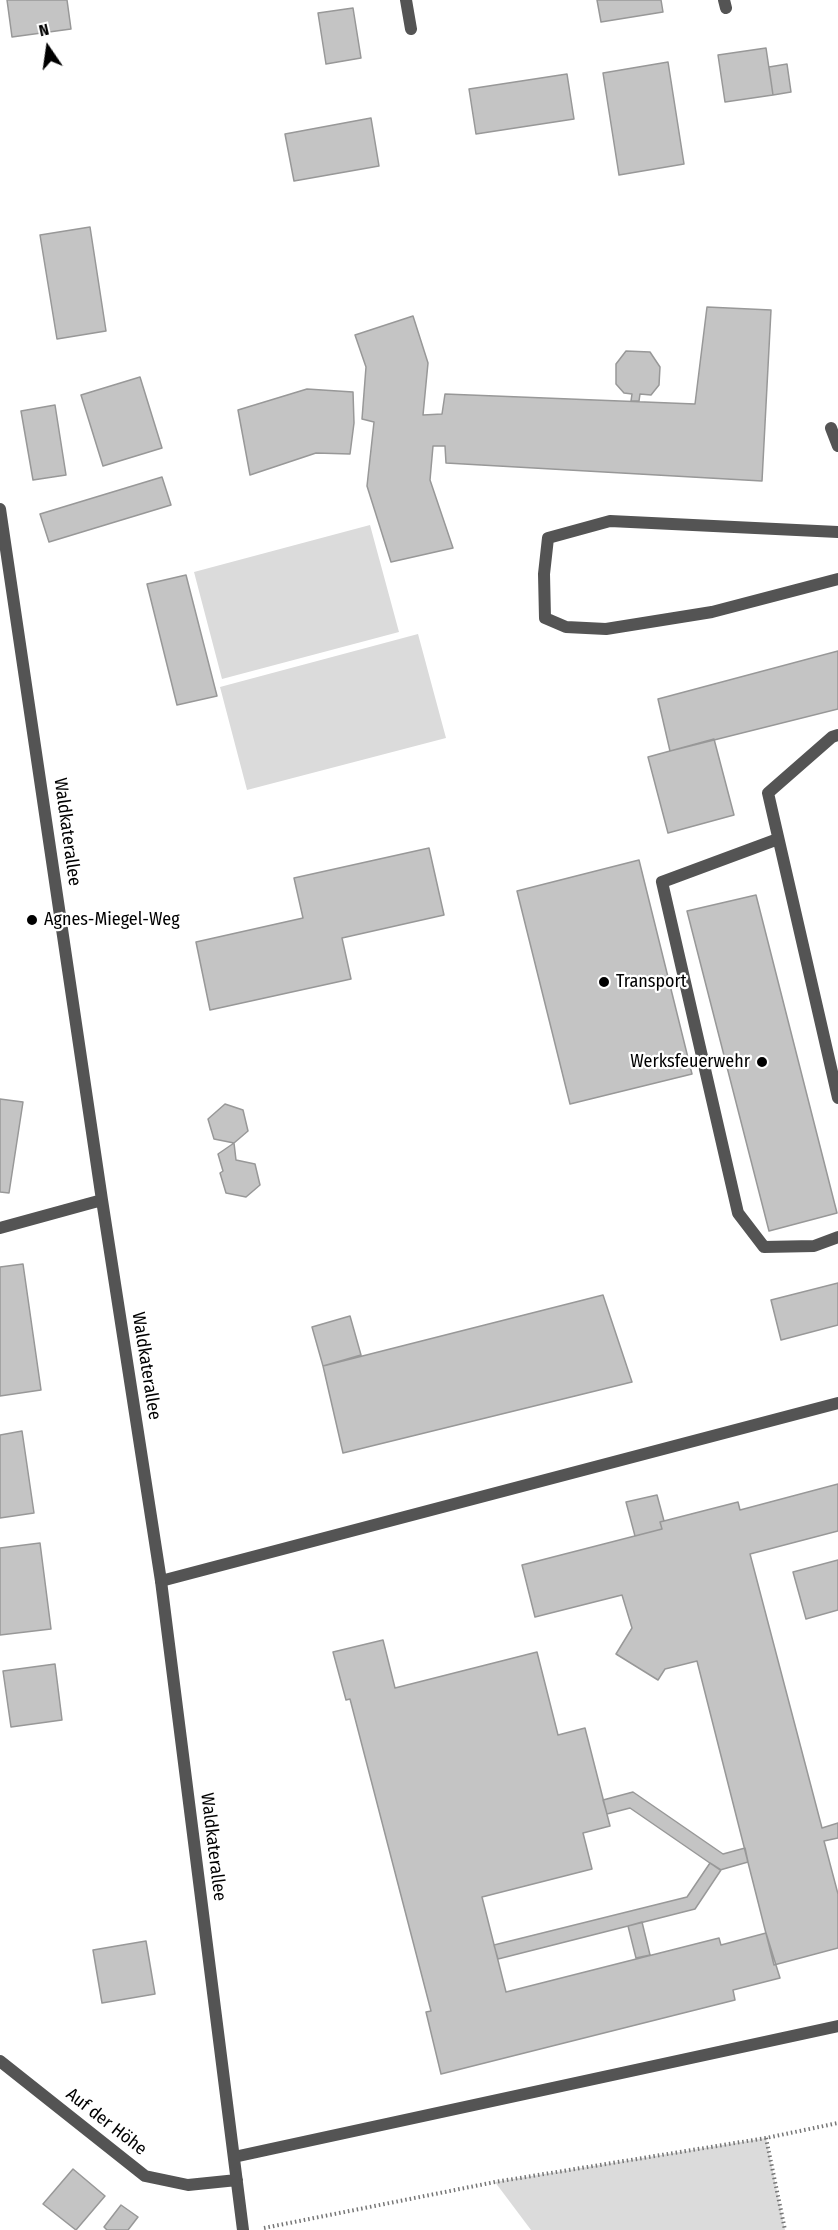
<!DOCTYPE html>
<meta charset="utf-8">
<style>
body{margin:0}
#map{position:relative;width:838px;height:2230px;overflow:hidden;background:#fff;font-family:"Fira Sans Condensed",sans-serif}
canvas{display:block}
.north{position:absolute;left:18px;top:18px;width:60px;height:60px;-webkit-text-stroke:4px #fff;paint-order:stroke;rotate:347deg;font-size:16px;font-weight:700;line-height:24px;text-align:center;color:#000}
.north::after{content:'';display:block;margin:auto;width:21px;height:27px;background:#000;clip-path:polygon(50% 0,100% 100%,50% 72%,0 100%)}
</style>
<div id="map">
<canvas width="838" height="2230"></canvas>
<div class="north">N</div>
</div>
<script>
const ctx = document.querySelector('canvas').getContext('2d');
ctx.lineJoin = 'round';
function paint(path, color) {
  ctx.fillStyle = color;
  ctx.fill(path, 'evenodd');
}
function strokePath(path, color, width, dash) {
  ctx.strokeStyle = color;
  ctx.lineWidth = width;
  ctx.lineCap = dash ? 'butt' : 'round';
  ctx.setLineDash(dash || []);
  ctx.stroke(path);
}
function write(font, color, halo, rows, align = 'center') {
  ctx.font = font + ' "Fira Sans Condensed",sans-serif';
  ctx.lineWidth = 4.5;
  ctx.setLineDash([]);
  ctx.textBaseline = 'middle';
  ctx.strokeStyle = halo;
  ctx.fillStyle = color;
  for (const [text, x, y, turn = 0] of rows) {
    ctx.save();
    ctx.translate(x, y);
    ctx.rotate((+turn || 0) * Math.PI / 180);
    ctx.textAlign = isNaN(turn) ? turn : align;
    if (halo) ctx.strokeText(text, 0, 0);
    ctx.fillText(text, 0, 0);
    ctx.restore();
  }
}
const green = new Path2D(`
 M370,525L399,632L222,679L194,572Z
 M418,634L446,738L247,790L220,687Z
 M766,2138L785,2230H531L495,2182Z`);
const building = new Path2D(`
 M7,0H67L71,29L12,37Z
 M597,0H661L663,12L601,22Z
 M353,8L361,58L326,64L318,13Z
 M766,48L773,95L725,102L718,55Z
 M668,62L684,164L619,175L603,73Z
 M787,64L791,92L773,95L769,67Z
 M567,74L574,119L476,134L469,89Z
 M371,118L379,166L294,181L285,134Z
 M90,227L106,331L57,339L40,235Z
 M707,307L771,310L762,481L446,463L445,446H433L430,480L453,548L391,562L367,486L374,422L362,419L366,367L355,335L413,316L428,363L423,415L442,414L445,394L695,404Z
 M626,351L650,352L660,367L659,385L651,395L640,394L639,401H631L632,394L624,393L616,384V364Z
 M140,377L162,448L103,466L81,395Z
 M307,389L353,392L354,423L350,454L316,453L250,475L238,410Z
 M55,405L66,475L33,480L21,411Z
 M162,477L171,505L49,542L40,514Z
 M186,575L217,696L177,705L147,584Z
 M838,651V709L670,751L658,699Z
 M714,739L734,815L668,833L648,757Z
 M429,848L444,915L342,938L351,979L210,1010L196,942L303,918L294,878Z
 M639,860L692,1074L570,1104L517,891Z
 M756,895L837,1213L769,1231L687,911Z
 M0,1099L23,1102L9,1193L0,1192Z
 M225,1104L243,1110L248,1131L234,1143L214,1139L208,1119Z
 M234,1143L236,1160L255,1164L260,1185L246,1197L226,1193L220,1173L223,1171L218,1154Z
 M23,1264L41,1390L0,1396V1267Z
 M838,1283V1325L781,1340L771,1300Z
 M603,1295L632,1382L343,1453L323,1366Z
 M350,1316L361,1355L323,1366L312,1327Z
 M22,1431L34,1513L0,1518V1435Z
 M838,1484V1531L750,1554L822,1828L838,1823V1838L824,1841L838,1894V1948L774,1965L697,1661L665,1669L658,1680L616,1654L632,1628L622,1595L535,1617L522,1565L662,1529L660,1522L738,1502L740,1510Z
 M657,1495L664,1521L660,1522L662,1529L635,1536L626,1502Z
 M40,1543L51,1629L0,1635V1548Z
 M838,1560V1610L806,1619L793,1572Z
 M383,1640L395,1688L537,1652L558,1735L585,1728L610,1826L583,1833L592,1869L482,1897L506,1992L719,1938L721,1945L766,1933L780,1978L733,1990L735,2000L441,2074L426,2012L431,2011L350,1699L346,1700L333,1652Z
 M55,1664L62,1720L11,1727L3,1671Z
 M633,1792L723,1854L745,1848L748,1862L720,1870L630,1808L607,1814L603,1800Z
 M710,1863L721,1870L695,1909L498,1959L494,1945L687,1897Z
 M642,1922L650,1955L636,1958L628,1926Z
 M146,1941L155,1994L102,2003L93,1950Z
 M73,2169L105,2196L76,2230L43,2204Z
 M121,2205L138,2217L128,2230H107L104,2227Z`);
const path = new Path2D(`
 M766,2138L785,2230
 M264,2228L495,2182L766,2138L838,2123`);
const lane = new Path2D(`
 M831,428L838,446
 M838,532L610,521L548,538L544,574L545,618L566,627L606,629L712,612L838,579
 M838,735L832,737L768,793L838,1098
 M778,839L662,882L738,1213L764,1247L814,1246L838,1237
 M161,1581L838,1403
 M234,2157L838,2026`);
const street = new Path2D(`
 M406,0L411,29
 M724,0L726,8
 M0,509L102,1200L161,1581L243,2230
 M0,1228L102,1200
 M0,2061L145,2176L188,2185L237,2180`);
const markers = [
 [32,920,6,"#000"],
 [604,982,6,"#000"],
 [762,1062,6,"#000"]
];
const streetNames = [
 ["Waldkaterallee",67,832,82],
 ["Waldkaterallee",146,1366,81],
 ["Waldkaterallee",213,1847,83],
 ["Auf der Höhe",106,2122,38]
];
const poiNames = [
 ["Agnes-Miegel-Weg",44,920],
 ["Transport",616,982],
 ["Werksfeuerwehr",750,1062,"right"]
];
paint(green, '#dbdbdb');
paint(building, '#c4c4c4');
strokePath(building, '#989898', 1.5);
strokePath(path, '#767676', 4, [1.5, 3]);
strokePath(lane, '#545454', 12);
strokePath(street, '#545454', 12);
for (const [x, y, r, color] of markers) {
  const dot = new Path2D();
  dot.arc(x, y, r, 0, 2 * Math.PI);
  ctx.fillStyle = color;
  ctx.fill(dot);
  strokePath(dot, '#fff', 2);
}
write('18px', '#000', '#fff', streetNames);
write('18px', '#000', '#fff', poiNames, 'left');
</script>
